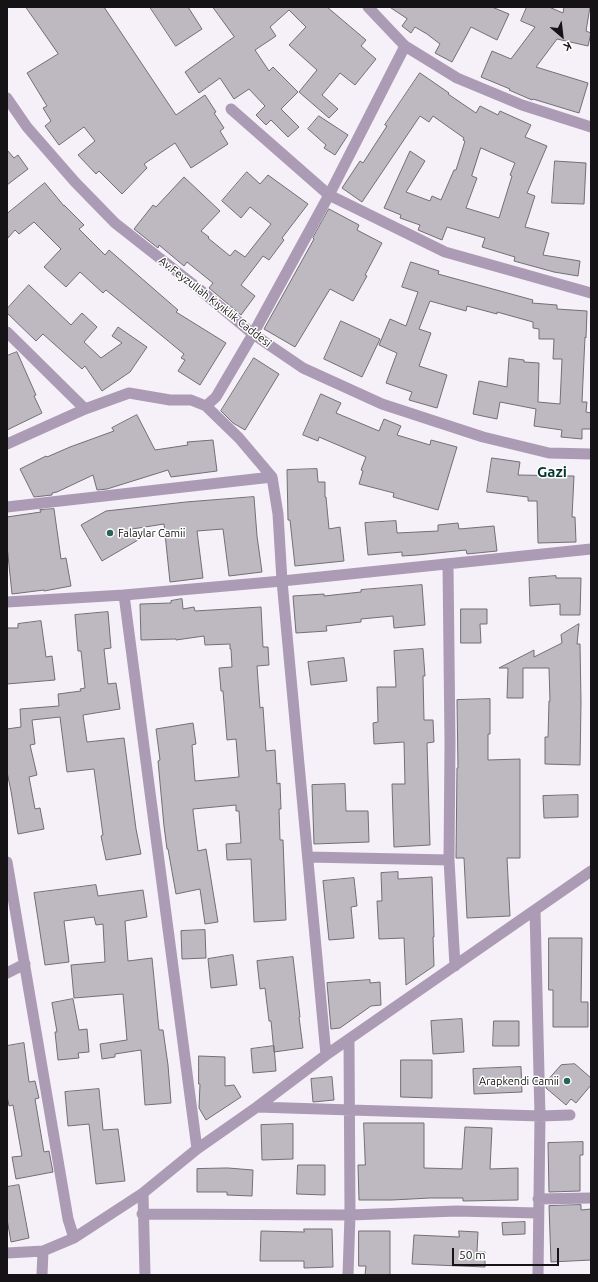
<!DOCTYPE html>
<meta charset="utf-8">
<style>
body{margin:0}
#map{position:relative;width:598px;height:1282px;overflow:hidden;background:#f6f0f8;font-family:Ubuntu,sans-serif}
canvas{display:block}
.frame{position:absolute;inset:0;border:8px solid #151315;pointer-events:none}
.north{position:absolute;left:542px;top:16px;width:40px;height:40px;-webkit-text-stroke:3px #fff;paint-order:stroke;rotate:152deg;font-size:11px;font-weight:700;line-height:16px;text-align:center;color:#151315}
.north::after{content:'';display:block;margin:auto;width:14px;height:18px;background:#151315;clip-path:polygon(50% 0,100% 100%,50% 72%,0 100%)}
.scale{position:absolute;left:452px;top:1248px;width:107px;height:18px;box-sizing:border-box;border:2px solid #151315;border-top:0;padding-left:5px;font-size:12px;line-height:14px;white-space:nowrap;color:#151315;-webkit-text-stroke:3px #fff;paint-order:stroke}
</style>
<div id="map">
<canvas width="598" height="1282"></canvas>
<div class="frame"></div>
<div class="north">K</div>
<div class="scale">50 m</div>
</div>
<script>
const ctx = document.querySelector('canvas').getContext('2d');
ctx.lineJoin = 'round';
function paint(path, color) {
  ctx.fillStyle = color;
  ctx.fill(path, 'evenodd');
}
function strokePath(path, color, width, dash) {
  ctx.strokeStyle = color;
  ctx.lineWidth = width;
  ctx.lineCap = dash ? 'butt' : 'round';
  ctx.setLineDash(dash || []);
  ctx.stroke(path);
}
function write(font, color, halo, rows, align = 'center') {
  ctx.font = font + ' Ubuntu,sans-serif';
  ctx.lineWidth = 3;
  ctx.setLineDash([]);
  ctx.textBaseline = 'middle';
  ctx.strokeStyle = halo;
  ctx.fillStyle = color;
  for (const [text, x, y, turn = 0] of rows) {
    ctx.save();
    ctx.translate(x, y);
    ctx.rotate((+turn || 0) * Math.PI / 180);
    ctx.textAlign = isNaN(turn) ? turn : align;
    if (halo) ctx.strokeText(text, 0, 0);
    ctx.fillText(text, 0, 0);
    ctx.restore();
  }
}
const building = new Path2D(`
 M26,7H104L176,115L205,95L216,112L214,113L224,128L220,131L228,144L191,168L175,143L144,164L147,168L122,194L99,171L96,174L78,155L95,141L84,127L59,145L45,126L51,121L43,108L47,106L27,73L58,54Z
 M150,7H188L202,29L176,46Z
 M213,7H327L366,40L361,46L376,59L355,85L340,73L322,95L338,109L329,118L299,92L317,70L289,45L306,27L289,10L270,27L276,36L255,50L269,71L273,67L298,92L281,109L299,127L288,137L271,120L266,125L256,115L265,106L249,89L234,99L220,78L199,93L185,72L234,37Z
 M390,7H492L509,14L497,40L471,27L452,62L435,53L440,44L427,34L415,27L411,33L402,26L407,19Z
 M527,7H549L563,13L564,7H590L586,31L591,33L588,46L557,39L536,67L588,83L579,113L533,99L532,100L509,90L510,89L481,77L492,51L511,59L535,27L521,21Z
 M420,73L449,93L448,94L476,113L480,106L498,115L500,111L531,125L525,137L547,146L527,193L535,196L525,227L549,233L543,255L580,261L578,276L554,272L514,261L515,257L482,247L485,238L447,227L442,240L418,230L420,225L400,218L401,215L384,208L410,151L425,161L406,192L430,201L432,196L441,200L454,170H456L465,141L463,140L464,138L433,116L429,122L420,116L362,202L342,188L360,161L363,163L387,126L385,125ZM481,148L515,163L510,175L512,176L499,218L466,208L477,178L472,176Z
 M319,116L348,135L335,155L324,148L326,145L308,129Z
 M7,150L14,158L18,155L28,169L7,185Z
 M555,161L586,163L584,204L552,203Z
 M247,172L260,184L268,175L308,204L282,238L284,240L269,260L263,256L241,285L255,296L241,315L209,288L213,283L187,262L184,266L159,245L158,248L134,229L153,205L156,207L184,177L220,211L201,231L209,237L208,238L230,256L235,250L245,257L271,224L250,207L241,218L222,201Z
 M45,183L64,206V205L84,225L79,229L105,255L109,250L178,310L176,312L226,343L200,385L178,371L185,360L181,358L184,354L106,290L103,293L80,272L66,287L44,267L61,249L34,222L19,234L15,230L7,239V214Z
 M329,209L359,225L357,230L382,243L365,275L367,276L353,301L330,289L295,347L264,329L314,239L313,238Z
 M411,262L439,271L438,274L533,300L532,303L557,305V309L587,311L586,338L585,337L582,402H587L586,412L591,413V429H582V439L561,437L562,430L534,426L536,409L500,402L497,419L473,414L479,381L507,387L509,358L524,360V362L539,363L538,402L560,404L562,359H553L554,339H539V329L533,328V322L497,312V314L467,306L466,311L430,301L419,329L431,333L419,366L447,375L437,408L409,400L412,392L386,383L397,353L379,345L390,319L406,326L418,292L402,287Z
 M29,285L71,325L82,313L97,327L84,342L101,358L122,343L112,336L118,327L147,347L130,372L102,391L85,366L82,369L43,334L36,341L7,313V309Z
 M341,321L380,339L362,377L324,359Z
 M17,352L36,395L34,396L42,413L7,430V356Z
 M254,358L279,374L245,430L233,423L221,411Z
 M321,394L341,403L336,413L379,431L384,419L401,426L397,435L430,445L431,440L457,447L438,510L393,497L394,493L359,484L363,471L361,470L366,457L319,437L318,441L303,435Z
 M137,415L155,450L188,445L187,442L213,440L217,471L171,477L168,470L107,489L97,490L93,475L57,492L52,493V495L34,497L20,469L46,456L47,457L70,447L114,431L112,428Z
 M492,458L520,462L518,475L574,476L572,517H575L576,542L538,543L537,501H528V497L487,492Z
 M317,469L318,482H325V497H326L329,529L340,527L344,561L295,566L290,520H288L287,470Z
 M254,497L257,536L262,572L229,576L223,529L197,531L203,578L170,582L164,524L132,529L138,540L102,561L81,525L106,511L186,502Z
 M54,509L61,559L66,558L71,586L44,591V590L12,594L7,546V517L41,512L40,510Z
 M396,521L397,533L438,531V525L458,523L459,529L494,526L497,551L467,554L466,550L417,555L402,556V552L368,555L365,523Z
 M556,576V578H581L580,615H560V604L530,606L529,578Z
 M422,585L425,625L394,628L393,616L361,619V622L326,626L327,631L296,633L293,596L324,594V596L361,592V590Z
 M182,599L183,609L194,607L195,611L261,607L263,647H268L269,665L257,666L260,708L263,707L266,751L275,750L277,784L280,783L281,809H279L280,840H283L286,920L254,922L251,859L227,860L226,844L241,843L239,811H236V805L193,809V811L198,851L206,849L218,922L205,924L200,889L176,894L168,849H167L164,826L158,761L160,760L156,729L193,723L196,744L192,745L195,781L239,777L236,739L227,740L223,691H221L219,668L232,667L231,649H230V644L205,645L204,636L176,640V639L141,640L140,604L171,603V601Z
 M461,609H487V624H480L481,643H461Z
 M108,612L111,648L104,649L108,684L116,683L120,709L83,715L87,742L124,738L136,829L141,854L106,860L101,836L103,835L94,769L67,772L60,717L32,720L35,744L30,745L37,775L29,777L35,809L40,808L44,829L18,834L11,791L7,772V729L21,727L20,709L59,706L58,694L81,691L80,689L85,688L81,651H78L75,615Z
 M41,621L46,657L52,656L55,680L7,684V628H18V624Z
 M579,624L577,644H580L581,702L580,765L545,764V737H548L549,701H550L549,668H523V698H507L508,668H499L534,650V657L562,643L561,635Z
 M423,649L425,676H423L424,720H433L434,742L427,743L430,845L394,847L392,784H405L404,742L374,744L373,723L378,722L377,687H396L394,651Z
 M344,658L347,681L311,685L308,662Z
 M490,699V734H488V760L520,759V858H507L510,916L467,918L464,858H456L457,768H458L457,700Z
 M345,784L346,811H368L369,842L314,844L312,785Z
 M578,795V817L544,818L543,796Z
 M398,872V879L432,877L434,937H433L434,966L406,985L404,938L379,939L377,901H382L381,873Z
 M354,878L357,906L351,907L354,938L329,940L323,881Z
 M96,885L98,896L143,890L147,917L125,921L128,961L152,958L159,1030H163L168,1065L171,1103L145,1105L141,1050L115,1054V1057L102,1059L100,1044L127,1040L123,994L74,998L71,965L105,962L103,924L96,925L94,917L64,921L69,962L45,965L34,893Z
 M205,930L206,958L182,959L181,931Z
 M549,938H582L581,1002H588V1027H553V990H549Z
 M233,955L237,985L211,988L208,959Z
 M293,957L300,1017H299L303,1048L274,1052L271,1021H269L265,988L260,989L257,961Z
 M370,980V983L380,982L381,1005L371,1006L340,1028L331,1029L327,983Z
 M73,999L79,1030L87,1029L89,1052L78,1053L79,1058L58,1060L55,1032H57L52,1003Z
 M462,1019L464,1052L433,1054L431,1021Z
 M494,1021H519V1046H493Z
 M24,1043L29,1082L35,1081L39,1098L35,1099L44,1152L49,1151L53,1172L16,1179L12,1157L22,1156L13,1105L9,1106L7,1096V1046Z
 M274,1046L276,1071L253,1073L251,1049Z
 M199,1056L225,1057V1086L234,1085L241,1097L206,1120L199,1108L200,1084H199Z
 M401,1060H432V1098L401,1097Z
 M575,1064L591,1078V1085L576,1103L571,1099L566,1105L546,1088V1082L561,1065Z
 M521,1067L522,1092L474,1094L473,1069Z
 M332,1077L334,1100L313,1102L311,1079Z
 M99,1089L103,1130L118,1129L125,1181L96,1184L89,1124L68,1126L65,1092Z
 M364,1123H424V1168L462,1169L465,1127L492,1128L490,1169L518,1168V1200L463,1201V1198H430L392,1200H359L358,1165H365Z
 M293,1124V1159L262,1160L261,1125Z
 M583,1142V1155H580V1191L549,1192L548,1143Z
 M298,1165H325V1195L297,1194Z
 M228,1168L253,1170L252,1196L227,1195V1192H197V1169Z
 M19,1185L29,1238L11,1242L7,1219V1187Z
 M581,1205V1210L591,1209V1260L551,1262L549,1206Z
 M525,1222V1234L503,1235L502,1223Z
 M304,1229H332L333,1267L304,1268V1261H260L261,1231L304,1232Z
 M359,1231H390V1275H365L366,1266H359Z
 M459,1231L478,1232L477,1252H485V1267L412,1264L414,1235L459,1237Z`);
const minor = new Path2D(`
 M368,7L405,46L457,78L522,105L591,127
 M231,109L329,195L445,252L591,293
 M7,332L85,409
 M206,406L239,438L272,477L278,514L282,581L326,1055
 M7,444L85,409L129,393L170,400H191L206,406L216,397L253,334L329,195L405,46
 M7,507L272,477
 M448,564L450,743L449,860L455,966
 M124,595L197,1149
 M7,602L124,595L282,581L591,549
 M308,857L449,860
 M7,862L68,1219L74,1238
 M535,910L540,1116L538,1275
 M7,973L25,964
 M257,1107L540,1116L570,1115
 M143,1193L145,1275
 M538,1199L591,1198
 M142,1214L350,1215L457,1211L538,1213
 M7,1253L43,1251L74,1238L143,1193L197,1149L257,1107L326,1055L591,871
 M42,1275L43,1251
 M348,1275L350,1215L349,1040`);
const tertiary = new Path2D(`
 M7,98L27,127L75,182L115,223L199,289L253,334L303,368L382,404L483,437L549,453L591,454`);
const markers = [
 [110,533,4,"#266655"],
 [567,1081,4,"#266655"]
];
const streetNames = [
 ["Av.Feyzullah Kıyıklık Caddesi",215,302,38]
];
const poiNames = [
 ["Falaylar Camii",118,533],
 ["Arapkendi Camii",559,1081,"right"]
];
const districtNames = [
 ["Gazi",552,472]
];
paint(building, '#beb8c0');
strokePath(building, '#736e76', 1);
strokePath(minor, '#ac9bb4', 11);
strokePath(tertiary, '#ac9bb4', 11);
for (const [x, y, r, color] of markers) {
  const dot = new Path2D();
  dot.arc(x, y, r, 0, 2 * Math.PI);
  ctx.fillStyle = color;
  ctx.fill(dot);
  strokePath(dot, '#fff', 1.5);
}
write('11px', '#151315', '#fff', streetNames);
write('11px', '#151315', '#fff', poiNames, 'left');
write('bold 15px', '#00372a', '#fff', districtNames);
</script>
